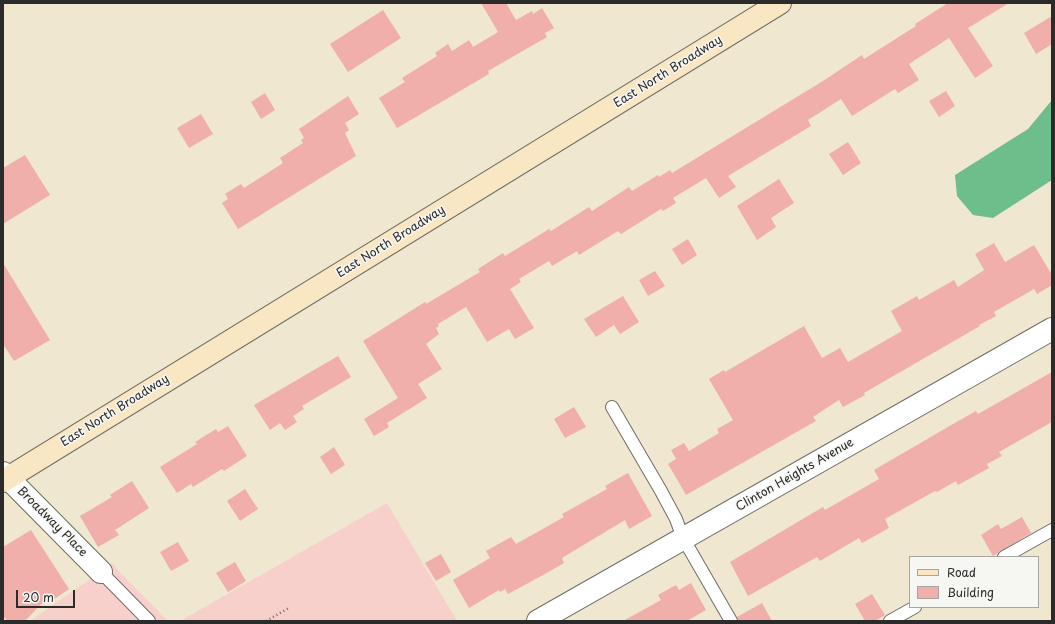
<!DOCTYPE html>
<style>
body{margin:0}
#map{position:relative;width:1055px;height:624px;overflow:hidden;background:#efe7d0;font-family:"Playpen Sans",sans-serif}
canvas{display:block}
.frame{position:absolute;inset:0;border:4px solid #2b2b2b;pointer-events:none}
.legend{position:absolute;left:909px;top:556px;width:130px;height:52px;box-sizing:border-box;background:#f6f6f2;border:1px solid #a5a5a2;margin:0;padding:5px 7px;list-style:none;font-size:12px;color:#2b2b2b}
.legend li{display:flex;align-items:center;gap:8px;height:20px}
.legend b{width:20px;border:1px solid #a5a5a2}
.scale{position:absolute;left:16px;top:590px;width:59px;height:18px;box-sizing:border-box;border:2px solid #2b2b2b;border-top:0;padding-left:5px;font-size:12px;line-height:14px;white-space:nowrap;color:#2b2b2b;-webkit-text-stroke:3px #f6f6f2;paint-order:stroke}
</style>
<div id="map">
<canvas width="1055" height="624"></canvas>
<div class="frame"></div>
<ul class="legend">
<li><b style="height:5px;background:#f9e7c3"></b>Road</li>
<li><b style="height:11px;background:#f0afaa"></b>Building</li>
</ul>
<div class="scale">20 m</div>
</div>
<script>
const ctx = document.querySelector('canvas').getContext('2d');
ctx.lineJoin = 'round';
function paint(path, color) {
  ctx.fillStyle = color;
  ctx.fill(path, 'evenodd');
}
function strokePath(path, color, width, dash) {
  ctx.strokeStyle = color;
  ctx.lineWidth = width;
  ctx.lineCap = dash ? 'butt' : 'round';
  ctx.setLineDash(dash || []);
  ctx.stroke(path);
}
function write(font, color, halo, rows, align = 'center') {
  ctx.font = font + ' "Playpen Sans",sans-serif';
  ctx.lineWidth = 3;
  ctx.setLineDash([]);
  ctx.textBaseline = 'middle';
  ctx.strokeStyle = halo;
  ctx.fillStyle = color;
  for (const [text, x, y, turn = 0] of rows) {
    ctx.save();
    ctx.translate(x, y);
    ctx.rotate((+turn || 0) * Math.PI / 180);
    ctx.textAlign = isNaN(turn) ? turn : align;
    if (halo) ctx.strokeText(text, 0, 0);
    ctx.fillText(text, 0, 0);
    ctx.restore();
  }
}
const built = new Path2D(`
 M387,503L457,621H180L268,571Z
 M112,564L168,621H30Z`);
const forest = new Path2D(`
 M1052,100V180L993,218L973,215L957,196L955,175L1028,129Z`);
const building = new Path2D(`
 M481,3H506L516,20L532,11L533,14L542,8L554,28L545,33L547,37L488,71L489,74L397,128L379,98L405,82L402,78L437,56L435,53L448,44L452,51L469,40L473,47L498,32Z
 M948,3H1009L968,28L993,66L975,78L949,38L909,64L919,80L898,93L895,89L852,116L841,99L808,120L811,126L728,176L736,187L719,198L706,178L673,198L676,203L663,211L661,209L621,234L618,231L579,255L577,251L552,266L549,261L519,279L521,282L510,289L534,328L515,339L509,329L487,342L466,307L438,324L439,326L436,328L439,334L426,344L442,369L418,384L427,398L387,423L389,427L374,436L364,419L398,398L363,341L425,302L426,304L480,272L478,269L503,253L505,256L549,229L551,231L589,207L592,211L629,187L632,191L658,175L659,177L670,170L672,173L823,81L862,55L864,59L916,26L915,24Z
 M383,10L401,38L348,72L330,44Z
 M1052,16V44L1036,54L1024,33Z
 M946,91L955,106L939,117L929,101Z
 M265,93L275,110L261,119L251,102Z
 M348,96L359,114L345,123L349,130L345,133L356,156L238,229L222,203L228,199L225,194L241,184L244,188L283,163L280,158L303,143L301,140L304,138L299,129Z
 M201,114L213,134L189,148L177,128Z
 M848,142L861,163L843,175L829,154Z
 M25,155L50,195L3,224V168Z
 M779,179L794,203L771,218L776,227L757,240L737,206Z
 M688,239L697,255L682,265L672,249Z
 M994,243L1005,262L1034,245L1052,275V285L1037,294L1034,289L994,312L996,316L979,325L980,326L864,393L865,395L843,407L839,400L813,417L816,421L686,495L668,464L676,459L671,450L684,443L689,451L719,433L717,429L733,420L709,379L724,370L725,372L804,326L822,358L840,348L848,362L902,331L891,311L917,296L919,300L954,280L958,287L984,270L975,254Z
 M3,263L50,340L14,361L3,344Z
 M655,271L665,286L648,296L639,280Z
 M623,296L639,322L620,334L614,325L596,337L584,319Z
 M338,356L351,377L302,406L304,409L293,416L297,422L285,430L280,423L270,430L254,405Z
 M1052,372V422L999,452L1002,456L987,464L989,468L958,485L956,481L937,492L935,491L885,519L889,528L862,543L859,538L820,561L817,557L748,596L730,562L823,507L825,510L879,479L874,470L953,424L976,411L978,414Z
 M574,407L586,427L565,438L554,419Z
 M228,426L247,456L224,471L222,469L193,487L191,484L177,493L160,467L197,444L195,442L216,429L218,432Z
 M334,447L345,465L331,474L320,457Z
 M628,473L652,516L629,529L625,520L562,558L564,563L545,574L508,594L505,589L500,592L499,590L469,608L453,580L490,558L486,551L511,537L516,544L564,517L562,514L607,489L605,486Z
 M132,481L149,508L115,530L119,535L98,547L80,516L112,497L110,495Z
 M245,489L258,509L240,521L227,501Z
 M1022,517L1031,533L993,556L981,535L998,524L1001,529Z
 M31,530L69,589L53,600L50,595L25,621H8L3,616V547Z
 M178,542L189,561L171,571L160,552Z
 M441,554L451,572L436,581L425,563Z
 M235,562L246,581L228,592L216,573Z
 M691,583L706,610L687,621H623L661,600L658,595L676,585L679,590Z
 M872,594L885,615L875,621H865L855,604Z
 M762,603L772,621H738L737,617Z`);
const path = new Path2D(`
 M266,621L289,608`);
const service = new Path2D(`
 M612,407L661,491L676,519L683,538L731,621
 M1004,557L1052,530
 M101,572L149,621
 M890,621L915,607`);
const minor = new Path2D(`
 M3,473L101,572
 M538,621L1052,329`);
const secondary = new Path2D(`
 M3,481L780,3`);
const streetNames = [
 ["East North Broadway",668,72,-32],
 ["East North Broadway",391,242,-32],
 ["East North Broadway",115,411,-32],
 ["Clinton Heights Avenue",795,475,-30],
 ["Broadway Place",52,522,45]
];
paint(built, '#f7d0cb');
paint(forest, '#6dbe8a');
paint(building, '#f0afaa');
strokePath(service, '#706d65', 14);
strokePath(minor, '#706d65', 24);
strokePath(secondary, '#706d65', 24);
strokePath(path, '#706d65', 2.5, [1, 3]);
strokePath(service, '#fff', 12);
strokePath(minor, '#fff', 22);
strokePath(secondary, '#f9e7c3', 22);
write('12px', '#2b2b2b', '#f6f6f2', streetNames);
</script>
